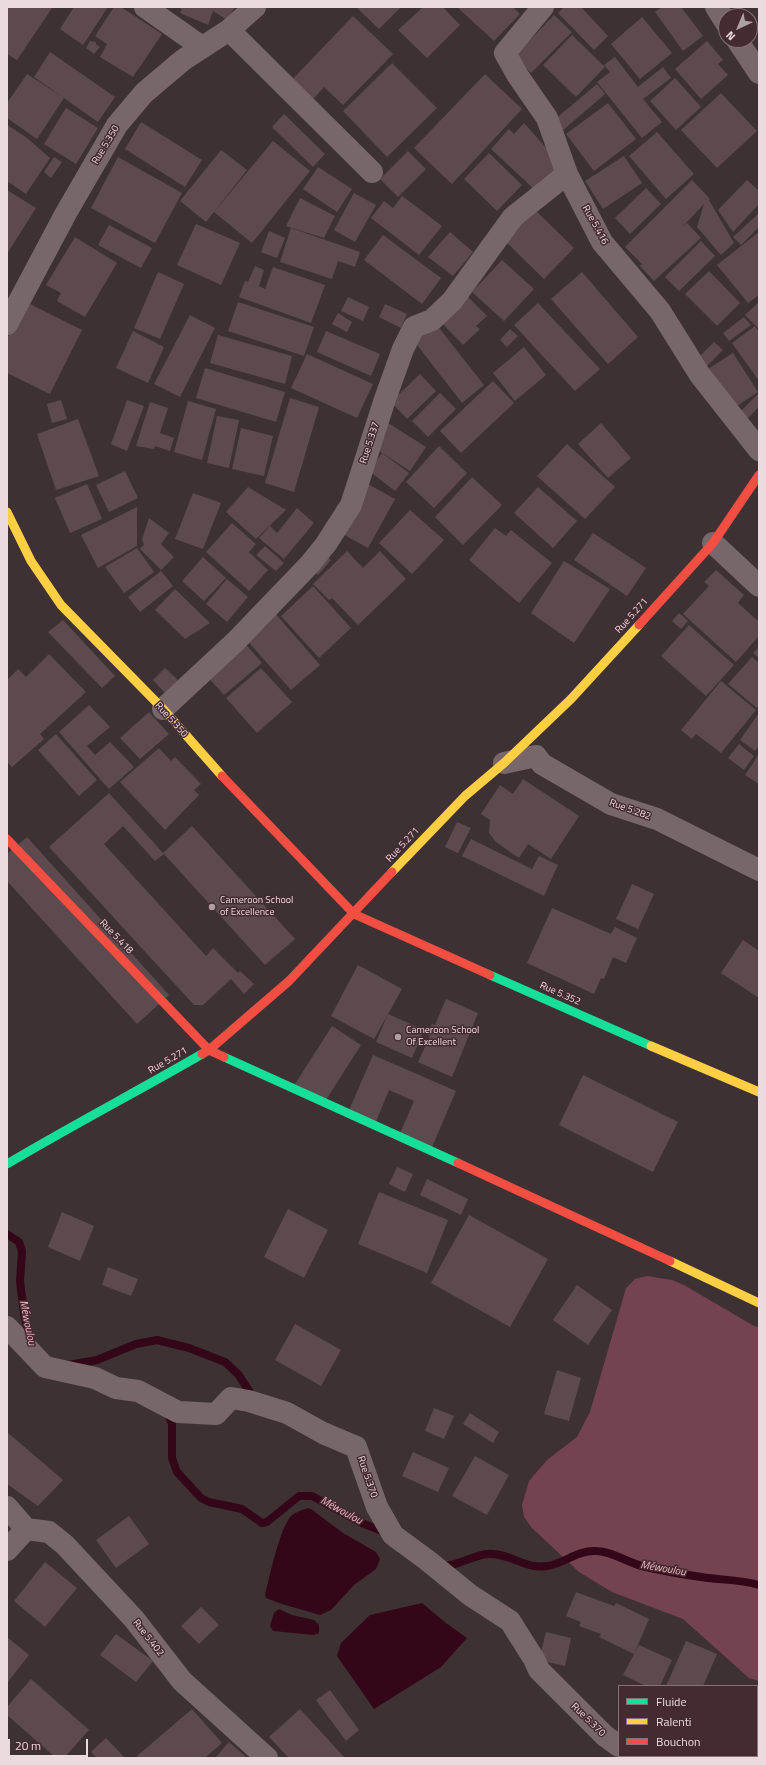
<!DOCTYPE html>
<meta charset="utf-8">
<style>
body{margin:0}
#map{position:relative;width:766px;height:1765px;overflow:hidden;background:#3e3134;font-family:"Titillium Web",sans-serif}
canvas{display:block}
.frame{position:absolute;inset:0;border:8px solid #ecdbde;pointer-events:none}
.legend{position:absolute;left:618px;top:1685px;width:140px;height:72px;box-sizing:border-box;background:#442b31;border:1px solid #877176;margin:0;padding:5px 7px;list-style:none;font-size:12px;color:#ecdbde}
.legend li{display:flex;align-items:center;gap:8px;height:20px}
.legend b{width:20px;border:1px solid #877176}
.north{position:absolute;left:718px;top:8px;width:40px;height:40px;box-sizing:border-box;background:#442b31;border:1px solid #877176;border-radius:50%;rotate:224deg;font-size:11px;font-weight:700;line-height:16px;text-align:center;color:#ecdbde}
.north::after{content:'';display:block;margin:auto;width:14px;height:18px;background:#afa0a2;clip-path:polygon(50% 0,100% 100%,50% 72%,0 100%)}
.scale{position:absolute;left:8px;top:1739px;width:80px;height:18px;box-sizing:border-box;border:2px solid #ecdbde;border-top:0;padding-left:5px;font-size:12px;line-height:14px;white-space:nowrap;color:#ecdbde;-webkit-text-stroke:3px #442b31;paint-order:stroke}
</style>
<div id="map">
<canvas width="766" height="1765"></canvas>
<div class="frame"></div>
<ul class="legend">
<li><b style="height:5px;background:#16e098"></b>Fluide</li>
<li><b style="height:5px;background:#ffcf43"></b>Ralenti</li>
<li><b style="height:5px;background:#f24e42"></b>Bouchon</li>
</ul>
<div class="north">N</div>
<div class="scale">20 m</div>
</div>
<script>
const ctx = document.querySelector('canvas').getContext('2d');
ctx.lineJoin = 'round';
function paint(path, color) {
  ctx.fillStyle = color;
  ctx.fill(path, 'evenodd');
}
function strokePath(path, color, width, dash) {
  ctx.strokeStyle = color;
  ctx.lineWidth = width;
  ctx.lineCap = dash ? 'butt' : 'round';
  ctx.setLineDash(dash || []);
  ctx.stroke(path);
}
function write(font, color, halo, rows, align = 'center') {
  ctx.font = font + ' "Titillium Web",sans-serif';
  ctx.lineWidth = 3;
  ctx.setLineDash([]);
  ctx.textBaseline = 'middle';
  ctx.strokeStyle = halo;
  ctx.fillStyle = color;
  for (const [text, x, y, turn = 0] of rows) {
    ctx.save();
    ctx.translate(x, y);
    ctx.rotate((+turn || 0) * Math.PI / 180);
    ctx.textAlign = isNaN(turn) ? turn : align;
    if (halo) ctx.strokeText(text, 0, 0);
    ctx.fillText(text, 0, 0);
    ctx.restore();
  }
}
const green = new Path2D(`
 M647,1276L672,1280L684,1285L754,1326L759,1327V1681L749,1678L683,1619L612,1592L579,1572L532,1528L524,1517L522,1505L529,1481L547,1460L577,1437L590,1412L626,1288L635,1279Z`);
const water = new Path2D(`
 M308,1508L311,1509L343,1533L376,1552L380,1559L376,1569L354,1585L331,1610L320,1615L282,1604L266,1598L265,1595C270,1576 279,1530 291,1516C296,1512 302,1510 308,1508Z
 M422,1603L446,1623L467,1638L441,1667L374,1709L337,1656L341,1643L370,1615Z
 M279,1609L292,1615L314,1620L319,1625V1633L314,1635L273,1631L270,1626L274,1613Z`);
const stream = new Path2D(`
 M7,1234L19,1242L22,1251L20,1281L24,1314L31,1343
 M68,1365L97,1360L136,1344L157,1340L189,1348L225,1362L238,1374L253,1397
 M167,1411L172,1424V1458L177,1472L201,1498L209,1502L242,1509L262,1523L267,1522L299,1496H312L364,1524L387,1533
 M441,1566C457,1567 472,1555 488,1554C508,1552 526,1570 547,1566C564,1564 577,1550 596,1551C612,1551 626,1562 642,1566C663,1571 686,1575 708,1578C725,1580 742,1580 759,1585`);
const building = new Path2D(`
 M7,7L52,8L17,60L7,54Z
 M74,7H108L83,45L60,29Z
 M114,7H121L162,34L133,77L100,57L107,44L95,36Z
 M179,7H235L227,20L213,11L208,25L182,14L180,12L182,10Z
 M356,7H401L379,29Z
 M423,7H443L460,25L427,58L398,30Z
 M457,7H513L520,14L494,41Z
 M564,7H581L608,36L594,50L558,13Z
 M662,7H681L703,36L683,51L655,12Z
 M554,15L572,32L531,73L514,57Z
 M353,16L393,54L343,105L324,87L309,104L288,84Z
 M642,17L672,53L640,79L611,44Z
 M572,35L605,67L576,97L543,65Z
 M90,41L96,42V44L100,47L94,54L86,48Z
 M707,41L723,60L718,64L728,75L701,99L675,69Z
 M50,52L115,97L98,122L34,77Z
 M615,57L638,87L663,67L671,78L643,99L662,122L642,138L597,82L610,72L604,65Z
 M392,63L437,108L387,157L343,111Z
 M27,74L64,98L37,139L7,118V103Z
 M485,74L522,109L452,184L414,148Z
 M675,78L701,107L676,130L650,101Z
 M597,84L605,94L562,131L553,121Z
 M721,93L757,131L717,168L681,130Z
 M608,103L636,139L594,171L566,134Z
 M66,108L98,128L76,164L44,144Z
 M284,114L325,154L313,167L272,127Z
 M141,122L202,160L185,187L125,149Z
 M524,123L556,159L555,177L536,191L491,149L509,129L514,134Z
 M7,125L26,137L50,158L26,194L7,181Z
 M657,132L694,174L666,199L629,156Z
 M273,141L310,171L252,243L214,212Z
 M221,150L247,170L206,222L180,201Z
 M408,151L426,169L398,197L380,179Z
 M489,153L522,185L497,211L464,179Z
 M624,156L642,183L603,209L585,181Z
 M54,157L62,162L51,178L44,172Z
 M118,157L182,193L155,243L91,208Z
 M318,167L352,189L337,212L303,189Z
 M692,180L710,199L709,200L734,243L721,255L697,227L704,204L683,226L687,223L701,238L654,281L640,266L642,264L625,247Z
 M747,180L759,191V204L733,232L718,210Z
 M646,188L661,204L630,234L615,218Z
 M7,190L36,208L7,254Z
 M354,193L376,205L355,242L334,230Z
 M402,196L442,226L419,255L371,218L384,201L393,208Z
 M300,198L335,216L324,238L286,226Z
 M533,208L574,248L544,279L503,239Z
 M759,213V227L741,245L733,237Z
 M196,224L240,243L221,285L177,265Z
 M109,225L152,248L141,268L98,245Z
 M291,228L360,252L355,267L338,261L332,279L280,262Z
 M269,231L285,238L277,258L261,252Z
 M450,232L473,252L453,276L428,257Z
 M759,232V295L748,303L717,265Z
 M383,235L441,278L422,304L364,260Z
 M75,237L117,263L85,317L57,301L61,293L46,285Z
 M701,241L715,256L679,291L665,277Z
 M502,260L534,289L504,321L472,292Z
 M255,266L264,270L259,286L265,289L273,267L325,285L311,323L239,297L245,281L248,282Z
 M709,271L740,303L717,326L685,294Z
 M158,272L184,284L160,339L134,328Z
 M582,272L638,337L608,364L551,299Z
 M348,297L369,307L363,321L341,311Z
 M468,297L487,316L476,326L480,329L463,345L437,318Z
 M26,302L82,330L50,394L7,373V339Z
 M238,302L314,327L304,356L228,331Z
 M759,302V329L745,315Z
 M538,303L600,369L575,391L514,325Z
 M385,304L407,314L401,328L379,317Z
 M338,313L352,322L347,332L332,324Z
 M190,315L215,328L180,397L154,384Z
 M744,317L751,325L729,341L723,333Z
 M436,324L484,385L462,403L414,341Z
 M755,326L759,332V381L732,343Z
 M510,329L518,336L507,347L500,340Z
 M133,331L164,347L148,383L116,368Z
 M326,331L380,354L371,376L317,352Z
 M218,335L292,356L285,384L210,363Z
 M714,342L723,350L704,369L695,361Z
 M524,347L546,375L515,401L493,373Z
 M733,353L758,392L731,410L705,371Z
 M307,354L373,384L357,418L291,388Z
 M205,368L285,392L276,422L196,398Z
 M420,374L436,391L407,419L391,402Z
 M493,381L514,403L461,453L440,431Z
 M440,393L456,409L428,437L412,421Z
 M759,393V407L743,423L736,416Z
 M290,398L319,407L294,492L265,483Z
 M61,400L67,419L52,423L47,404Z
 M127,400L144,406L127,451L111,444Z
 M188,401L216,409L202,460L174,452Z
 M150,402L168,408L160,433L174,438L170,451L155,446L154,449L136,446Z
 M217,416L239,420L229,468L207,463Z
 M78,419L99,476L56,490L37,434Z
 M388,423L426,447L410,471L373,447Z
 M601,423L631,458L608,478L578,444Z
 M241,428L273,436L264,476L232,469Z
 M567,444L615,487L585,519L537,476Z
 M439,446L467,473L434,508L406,482Z
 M382,453L409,473L395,491L369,471Z
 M125,471L138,498L109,512L96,485Z
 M472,477L502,505L463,545L435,517Z
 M366,483L395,499L368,548L339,532Z
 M87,484L102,519L70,533L55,498Z
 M248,487L286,510L256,539L226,512Z
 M538,487L577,521L553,548L514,513Z
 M193,493L221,503L203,549L175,539Z
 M137,507V546L98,568L81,535Z
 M297,508L314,523L284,559L259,538L270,526L277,533Z
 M410,510L444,540L412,574L379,543Z
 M149,518L169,533L161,544L174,557L161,570L140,549L144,545L142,540Z
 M232,523L256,544L249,552L268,570L249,591L206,552Z
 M495,528L506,536L511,530L552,563L519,603L469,560Z
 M593,533L646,568L627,596L574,560Z
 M265,546L284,563L276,571L256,555Z
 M137,548L154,572L124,593L105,567Z
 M347,551L363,568L380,551L406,579L358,625L332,598L329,600L313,584Z
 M323,553L331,560L318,575L312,569Z
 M203,557L226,578L204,601L182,581Z
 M564,561L610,589L574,643L531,613Z
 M716,570L744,595L738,603L759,622V636L736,662L683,614L709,586L704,582Z
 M161,571L173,586L140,612L128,597Z
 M227,579L248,597L227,622L206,604Z
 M313,586L351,628L319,658L281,616Z
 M175,589L210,623L185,639L155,610Z
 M274,612L320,665L291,690L244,637Z
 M679,613L688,621L681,629L672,621Z
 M63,620L115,676L102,688L48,632Z
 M689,625L734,665L706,696L661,656Z
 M244,642L262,663L224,695L206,675Z
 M759,647V658L753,653Z
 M49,654L86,692L40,734L44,739L12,767L7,762V680L18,669L26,677Z
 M752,657L759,663V705L757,708L728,684Z
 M165,668L178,680L165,693L153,680Z
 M261,668L292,702L257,733L226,698Z
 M721,681L756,710L721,753L696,734L692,739L681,730Z
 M89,705L110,727L87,746L95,755L86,763L59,732Z
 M149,712L169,734L140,759L120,738Z
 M759,713V746L755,751L740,740Z
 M56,734L97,780L79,796L38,750Z
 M110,742L134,767L109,789L86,763Z
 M739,744L754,756L744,770L728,758Z
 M159,748L171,761L175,757L201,784L194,790L199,795L165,830L120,782Z
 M759,754V784L745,775Z
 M523,779L579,816L551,859L528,844L519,858L496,842L489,833L490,820L481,814L500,785L513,794Z
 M109,793L163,853L192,826L295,939L265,965L164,854L155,861L123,826L104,844L206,956L213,948L238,973L240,971L254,984L244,994L231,979L203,1005H194L49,847Z
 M457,822L471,828L458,853L445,847Z
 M27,837L169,995L137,1024L7,881V854Z
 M471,839L532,869L539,856L558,865L544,896L462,856Z
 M632,884L654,894L638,929L616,919Z
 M552,908L611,934L615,927L637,938L626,963L613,957L604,979L601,978L594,994L527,963Z
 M743,940L759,951V998L721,973Z
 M358,965L402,989L374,1039L331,1016Z
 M446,999L478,1013L452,1077L418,1062L430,1036L427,1034L432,1024L435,1025Z
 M388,1014L424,1030L412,1058L376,1042Z
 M332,1026L361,1045L324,1103L295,1084Z
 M373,1055L456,1091L429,1154L397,1140L414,1101L389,1090L373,1129L346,1117Z
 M583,1075L678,1122L653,1172L559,1125Z
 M397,1167L413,1174L405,1192L389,1184Z
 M427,1179L468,1199L461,1215L420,1195Z
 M379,1192L448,1220L427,1273L358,1244Z
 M288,1209L328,1230L304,1278L264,1257Z
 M62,1212L94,1226L80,1261L48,1247Z
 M469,1215L548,1259L510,1327L431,1283Z
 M108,1267L138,1279L131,1296L102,1285Z
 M577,1285L612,1310L588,1345L553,1320Z
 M295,1324L341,1350L321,1386L275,1360Z
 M557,1370L581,1378L569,1421L544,1414Z
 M434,1408L454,1416L444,1439L425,1431Z
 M470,1413L499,1432L493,1443L463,1424Z
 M7,1432L63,1480L38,1506L7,1484Z
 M413,1452L449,1468L438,1492L402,1476Z
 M475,1456L509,1475L487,1515L452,1496Z
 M129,1516L149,1544L116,1568L96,1540Z
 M45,1562L77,1588L45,1627L14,1601Z
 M576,1592L614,1606L616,1603L649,1619L634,1654L599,1637L601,1634L579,1626L581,1622L566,1616Z
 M201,1607L219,1625L199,1644L181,1626Z
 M546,1632L571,1638L565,1666L539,1660Z
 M116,1634L153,1661L136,1682L100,1655Z
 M7,1637L29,1655L7,1683Z
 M686,1641L717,1654L703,1686H666Z
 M639,1645L672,1660L660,1686H646L623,1675Z
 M31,1679L89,1730L64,1758H56L7,1715V1707Z
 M330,1690L359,1730L346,1741L316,1700Z
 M192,1709L222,1743L205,1758H139L137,1756Z
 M300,1709L345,1758H289L269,1737Z
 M758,1715L759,1758H748L746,1756H757Z
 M106,1738L125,1758H97L91,1752Z
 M229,1742L247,1758H215Z
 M643,1756H672V1758H647Z
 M685,1756H710L709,1758H684Z`);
const street = new Path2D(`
 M145,7L202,47
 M543,7L505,53L518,76L547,118L567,174L602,242L660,311L700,375L759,450
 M716,7L726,23
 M229,30L372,172
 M737,40L759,73
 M7,324L66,213L117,125L144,93L183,60L229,30L255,7
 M713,543L759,586
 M163,709L235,642L310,564L326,544L351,505L384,402L403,349L414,327L432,320L452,301L513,217L567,174
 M504,763L536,756L542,764L611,804L657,819L759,870
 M7,1327L45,1367L95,1378L116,1388L138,1391L178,1412L216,1414L231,1398L249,1401L287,1413L323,1433L356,1447L377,1507L393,1535L427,1560L470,1595L510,1621L534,1659L539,1670L605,1736L619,1746
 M7,1507L26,1529L7,1550
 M26,1529L49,1532L65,1545L134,1619L182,1681L267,1758
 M633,1756L636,1758`);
const fast = new Path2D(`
 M490,975L651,1046
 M224,1057L458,1163
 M7,1164C71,1126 138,1091 202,1054`);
const slow = new Path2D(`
 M7,512L31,561L61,605L163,709L222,776
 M392,872L465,796L504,763L571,699L639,625
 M651,1046L759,1092
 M670,1261L759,1303`);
const jam = new Path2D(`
 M639,625L713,543L759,475
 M222,776L354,914L490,975
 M7,839L209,1050L224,1057
 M202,1054L209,1050L289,981L392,872
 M458,1163L670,1261`);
const markers = [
 [212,907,4,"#afa0a2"],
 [398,1037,4,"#afa0a2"]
];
const streetNames = [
 ["Rue 5.350",106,145,-59],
 ["Rue 5.416",595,225,61],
 ["Rue 5.337",370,443,-72],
 ["Rue 5.271",632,616,-48],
 ["Rue 5.350",171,720,48],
 ["Rue 5.282",630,810,20],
 ["Rue 5.271",403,845,-47],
 ["Rue 5.418",116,937,46],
 ["Rue 5.352",560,994,24],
 ["Rue 5.271",168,1061,-30],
 ["Rue 5.370",367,1477,71],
 ["Rue 5.402",148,1638,52],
 ["Rue 5.370",588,1720,44]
];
const poiNames = [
 ["Cameroon School",220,901],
 ["of Excellence",220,913],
 ["Cameroon School",406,1031],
 ["Of Excellent",406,1043]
];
const waterNames = [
 ["Méwoulou",27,1323,79],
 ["Méwoulou",341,1511,29],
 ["Méwoulou",663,1569,10]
];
paint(green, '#744250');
paint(water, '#330717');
strokePath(stream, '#330717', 8);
paint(building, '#5c4a4f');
strokePath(street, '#77666a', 22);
strokePath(fast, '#16e098', 9);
strokePath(slow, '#ffcf43', 9);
strokePath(jam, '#f24e42', 9);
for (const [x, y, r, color] of markers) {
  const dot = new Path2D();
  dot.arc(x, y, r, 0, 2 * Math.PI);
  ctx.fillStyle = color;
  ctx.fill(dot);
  strokePath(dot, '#442b31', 1.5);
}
write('10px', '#ecdbde', '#442b31', streetNames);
write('10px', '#ecdbde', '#442b31', poiNames, 'left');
write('italic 11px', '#f4b5c3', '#442b31', waterNames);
</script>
